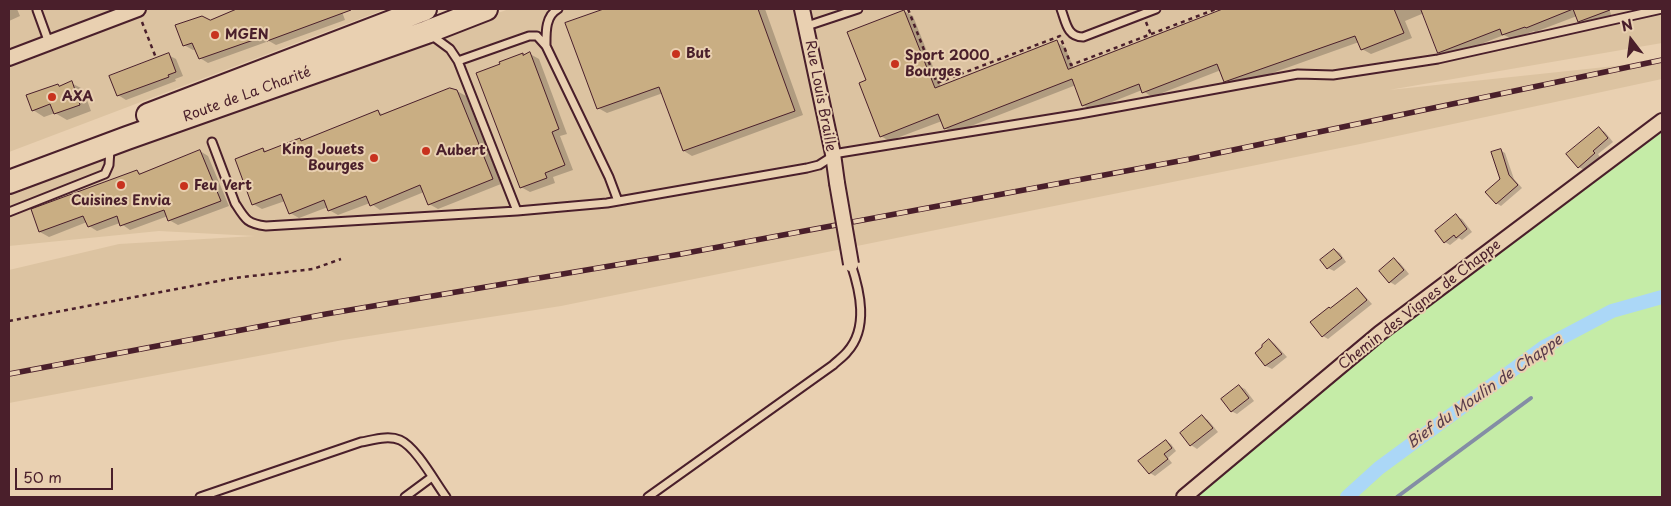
<!DOCTYPE html>
<meta charset="utf-8">
<style>
body{margin:0}
#map{position:relative;width:1671px;height:506px;overflow:hidden;background:#e9d0b1;font-family:"Playpen Sans",sans-serif}
canvas{display:block}
.frame{position:absolute;inset:0;border:10px solid #4a1f2b;pointer-events:none}
.north{position:absolute;left:1606px;top:15px;width:50px;height:50px;-webkit-text-stroke:4px #e9d0b1;paint-order:stroke;rotate:345deg;font-size:14px;font-weight:700;line-height:20px;text-align:center;color:#4a1f2b}
.north::after{content:'';display:block;margin:auto;width:18px;height:22px;background:#4a1f2b;clip-path:polygon(50% 0,100% 100%,50% 72%,0 100%)}
.scale{position:absolute;left:15px;top:468px;width:98px;height:22px;box-sizing:border-box;border:2px solid #4a1f2b;border-top:0;padding-left:6px;font-size:15px;line-height:18px;white-space:nowrap;color:#4a1f2b;-webkit-text-stroke:4px #e9d0b1;paint-order:stroke}
</style>
<div id="map">
<canvas width="1671" height="506"></canvas>
<div class="frame"></div>
<div class="north">N</div>
<div class="scale">50 m</div>
</div>
<script>
const ctx = document.querySelector('canvas').getContext('2d');
ctx.lineJoin = 'round';
function paint(path, color) {
  ctx.fillStyle = color;
  ctx.fill(path, 'evenodd');
}
function strokePath(path, color, width, dash) {
  ctx.strokeStyle = color;
  ctx.lineWidth = width;
  ctx.lineCap = dash ? 'butt' : 'round';
  ctx.setLineDash(dash || []);
  ctx.stroke(path);
}
function write(font, color, halo, rows, align = 'center') {
  ctx.font = font + ' "Playpen Sans",sans-serif';
  ctx.lineWidth = 4;
  ctx.setLineDash([]);
  ctx.textBaseline = 'middle';
  ctx.strokeStyle = halo;
  ctx.fillStyle = color;
  for (const [text, x, y, turn = 0] of rows) {
    ctx.save();
    ctx.translate(x, y);
    ctx.rotate((+turn || 0) * Math.PI / 180);
    ctx.textAlign = isNaN(turn) ? turn : align;
    if (halo) ctx.strokeText(text, 0, 0);
    ctx.fillText(text, 0, 0);
    ctx.restore();
  }
}
const built = new Path2D(`
 M9,9H386L9,152Z
 M509,9H1662V43L1389,90L1662,61V79L1360,144L561,306L343,340L9,403V270L119,244L255,236L159,231L9,246V189Z`);
const green = new Path2D(`
 M1662,121V497H1184L1380,333Z`);
const shadow = new Path2D(`
 M9,9H17L20,16L9,21Z
 M242,9H341L345,20L276,45L269,41L208,63L200,58L196,49L193,50L184,45L210,21Z
 M608,9H765L803,115L692,156L684,151L663,93L607,113L598,108L567,24Z
 M1227,9H1609L1612,17L1588,26L1579,21L1577,16L1535,32L1534,31L1512,39L1504,35L1448,57L1439,52L1424,13L1405,21L1412,38L1371,54L1362,49L1359,42L1236,86L1225,81L1221,70L1152,97L1142,90L1092,110L1083,105L1076,85L953,133L945,128L942,121L889,141L881,136L867,80L904,11L913,16L941,87L1056,42L1065,47L1074,69Z
 M522,54L525,56L530,54L539,59L567,134L560,136L573,170L553,177L555,183L530,192L521,187Z
 M168,55L176,59L183,76L175,79L176,81L126,100L118,95Z
 M71,83L83,89L91,111L67,120L55,113L44,117L33,110L58,85L60,87Z
 M457,91L466,96L501,184L438,209L429,204L424,192L380,210L370,203L338,215L329,210L328,207L299,218L290,213L285,201L262,209L253,204L263,149L267,152L300,139L304,141L378,112L384,115Z
 M1599,129L1605,132L1613,142L1598,154L1600,157L1584,170L1579,167Z
 M1500,150L1505,153L1514,179L1522,188L1501,206L1496,203L1502,179Z
 M200,151L208,156L229,206L178,225L169,220L168,216L130,230L120,223L97,231L89,226L87,222L49,237L40,232L137,171L142,174Z
 M1456,216L1462,219L1472,232L1462,240L1459,238L1450,245L1445,242Z
 M1335,250L1340,253L1346,262L1334,271L1328,268Z
 M1395,260L1400,263L1409,274L1395,285L1390,282Z
 M1357,290L1362,293L1372,304L1328,339L1323,336L1331,309Z
 M1270,340L1275,344L1287,357L1272,369L1266,366L1257,353Z
 M1239,386L1245,389L1254,401L1237,414L1231,411Z
 M1202,417L1208,420L1218,432L1197,449L1191,445L1181,434Z
 M1166,441L1171,444L1176,451L1168,458L1172,463L1155,476L1150,473Z`);
const stream = new Path2D(`
 M1397,497L1531,398`);
const canal = new Path2D(`
 M1347,497L1379,468L1544,347L1612,311L1662,297`);
const building = new Path2D(`
 M237,9H351V10L267,41L265,36L199,59L192,43L183,46L175,25L202,16L210,20Z
 M604,9H758L795,111L683,151L659,87L597,109L565,23Z
 M1223,9H1394L1404,33L1361,50L1355,36L1224,82L1217,64L1142,93L1139,84L1082,106L1072,79L944,129L938,114L880,137L859,83L866,80L847,32L904,10L935,88L1057,40L1068,69Z
 M1421,9H1610V10L1578,22L1573,9L1526,28L1525,27L1502,35L1500,29L1438,53Z
 M530,52L559,129L552,132L565,165L545,173L547,178L520,188L476,73L500,64L499,62L523,53V55Z
 M169,53L176,72L168,75L169,77L117,96L109,76Z
 M72,81L80,105L54,114L50,104L32,111L26,95L58,84L59,86Z
 M450,88L457,90L493,179L428,205L420,185L370,206L366,196L328,211L324,200L289,214L281,194L252,205L235,159L263,148L264,152L300,138L301,141L378,110L380,115Z
 M1599,127L1608,138L1593,151L1595,153L1578,168L1566,154Z
 M1501,149L1509,175L1518,185L1496,204L1485,192L1500,179L1491,152Z
 M200,150L221,201L168,221L164,210L120,226L117,216L88,227L83,216L39,232L31,209L137,170L139,174Z
 M1456,214L1467,229L1456,238L1454,235L1444,243L1435,231Z
 M1334,249L1342,258L1327,269L1320,260Z
 M1394,258L1404,270L1389,283L1379,271Z
 M1357,288L1367,300L1322,337L1310,322L1329,307L1330,308Z
 M1269,339L1282,354L1265,366L1255,353L1262,347V345Z
 M1239,385L1249,398L1231,412L1221,399Z
 M1202,415L1213,428L1190,446L1180,433Z
 M1166,440L1172,448L1164,454L1168,459L1149,474L1138,461Z`);
const path = new Path2D(`
 M908,9L937,83L1060,36L1071,65L1216,9
 M142,22L156,58
 M1146,22L1151,35
 M9,321L234,278L313,269L341,259`);
const service = new Path2D(`
 M1061,9C1066,22 1067,37 1083,37L1156,9
 M37,10L49,43
 M807,26L858,9
 M431,35L450,49L458,61L517,211
 M546,46C546,33 545,16 558,9
 M458,61L529,36H537L546,46L609,177L618,201
 M212,142L235,203C245,219 247,224 266,226L517,211L607,203L807,168L819,165L833,156
 M833,154L1080,114L1298,74L1333,75L1438,59L1662,9
 M9,212L105,174L109,165L110,149
 M200,497L361,442C373,440 388,435 400,440C416,447 435,482 446,497
 M405,497L432,477
 M648,497L833,365C837,361 843,357 847,352C869,328 860,291 851,264`);
const minor = new Path2D(`
 M802,9L833,154L837,183
 M9,58L138,9
 M1184,497L1380,333L1662,121`);
const primary = new Path2D(`
 M148,115L425,9
 M9,182L127,138L427,32L486,9`);
const rail = new Path2D(`
 M9,374L326,314L681,254L1190,159L1662,60`);
const minorBridge = new Path2D(`
 M837,183L851,264`);
const markers = [
 [215,35,5,"#c8321e"],
 [676,54,5,"#c8321e"],
 [895,64,5,"#c8321e"],
 [52,97,5,"#c8321e"],
 [426,151,5,"#c8321e"],
 [374,158,5,"#c8321e"],
 [121,185,5,"#c8321e"],
 [184,186,5,"#c8321e"]
];
const poiNames = [
 ["MGEN",225,35],
 ["But",686,54],
 ["Sport 2000",905,56],
 ["Bourges",905,72],
 ["AXA",62,97],
 ["King Jouets",364,150,"right"],
 ["Bourges",364,166,"right"],
 ["Aubert",436,151],
 ["Feu Vert",194,186],
 ["Cuisines Envia",121,201,"center"]
];
const streetNames = [
 ["Route de La Charité",247,95,-20],
 ["Rue Louis Braille",820,96,79],
 ["Chemin des Vignes de Chappe",1420,305,-38]
];
const waterNames = [
 ["Bief du Moulin de Chappe",1485,392,-35]
];
paint(built, '#dcc3a1');
paint(green, '#c5eca7');
paint(shadow, '#0003');
strokePath(stream, '#848da5', 4);
strokePath(canal, '#abd7f7', 14);
paint(building, '#c9ae83');
strokePath(building, '#4a1f2b', 1);
strokePath(service, '#4a1f2b', 11);
strokePath(minor, '#4a1f2b', 18);
strokePath(primary, '#4a1f2b', 26);
strokePath(path, '#4a1f2b', 2.5, [4, 4]);
strokePath(service, '#e9d0b1', 7);
strokePath(minor, '#e9d0b1', 14);
strokePath(primary, '#e9d0b1', 22);
strokePath(rail, '#4a1f2b', 5.5);
strokePath(rail, '#e9d0b1', 4, [11]);
strokePath(minorBridge, '#4a1f2b', 18, []);
strokePath(minorBridge, '#e9d0b1', 14);
for (const [x, y, r, color] of markers) {
  const dot = new Path2D();
  dot.arc(x, y, r, 0, 2 * Math.PI);
  ctx.fillStyle = color;
  ctx.fill(dot);
  strokePath(dot, '#e9d0b1', 2);
}
write('bold 14px', '#4a1f2b', '#e9d0b1', poiNames, 'left');
write('14px', '#4a1f2b', '#e9d0b1', streetNames);
write('italic 15px', '#593b4a', '#e9d0b1', waterNames);
</script>
